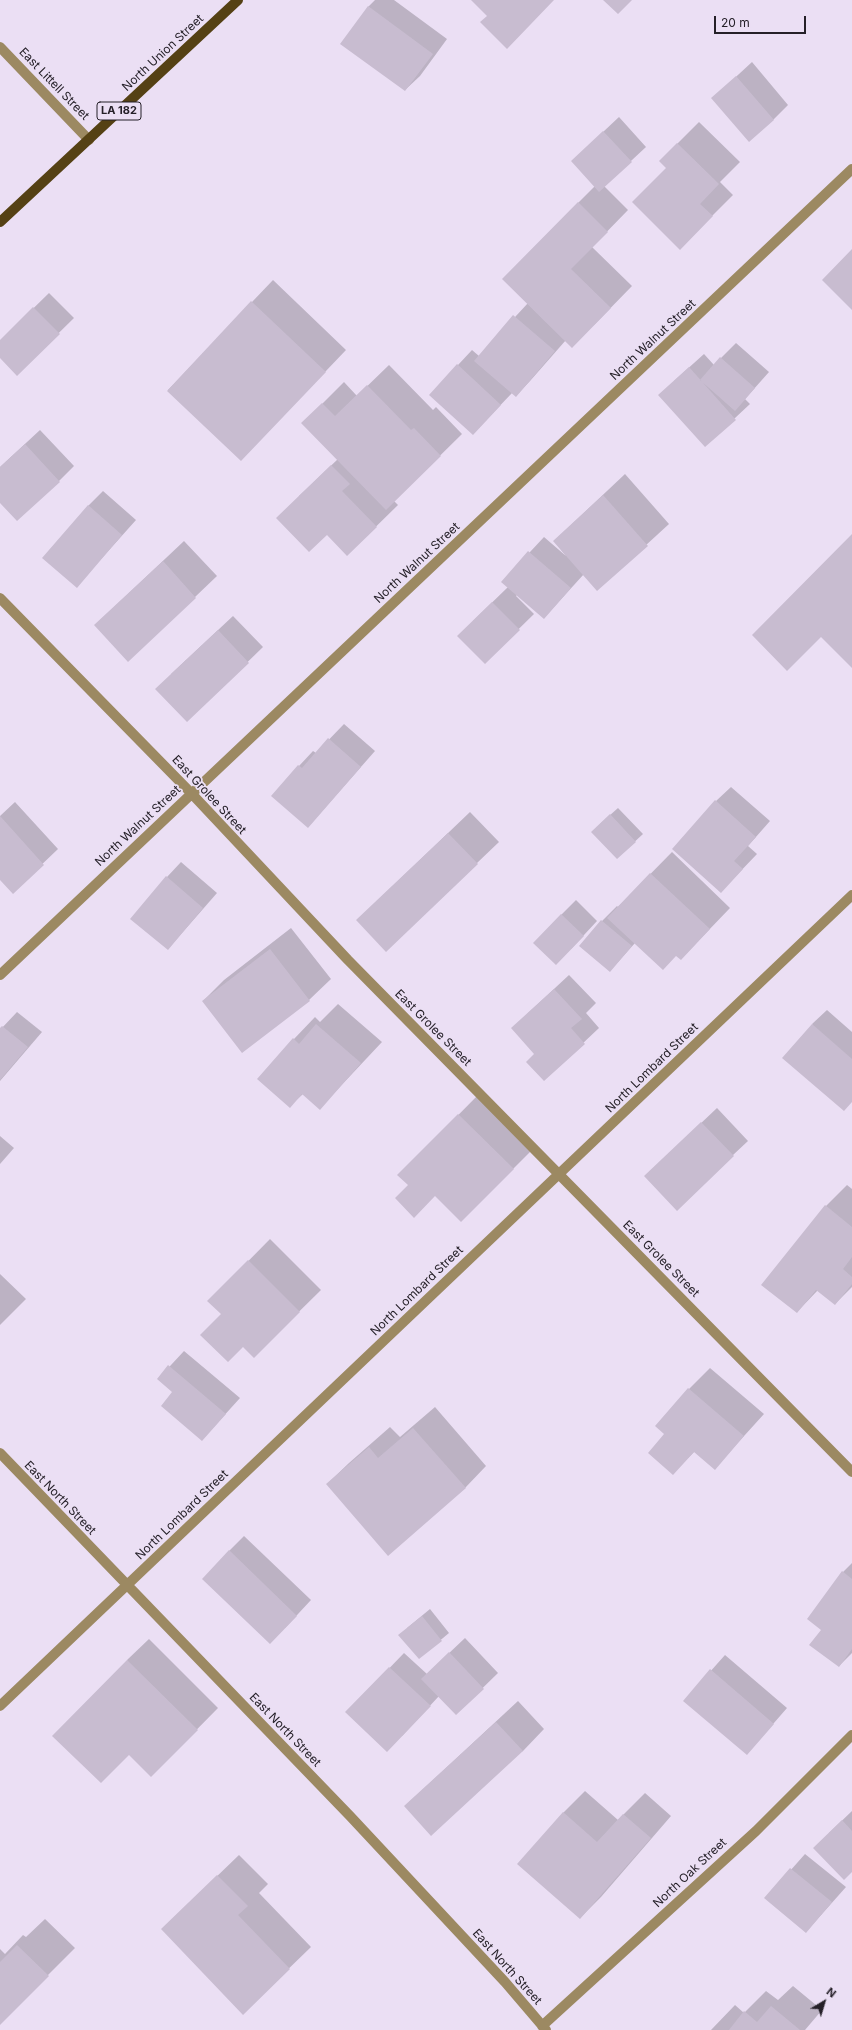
<!DOCTYPE html>
<style>
body{margin:0}
#map{position:relative;width:852px;height:2030px;overflow:hidden;background:#ebdff4;font-family:Inter,sans-serif}
canvas{display:block}
.north{position:absolute;left:804px;top:1982px;width:40px;height:40px;-webkit-text-stroke:3px #ebdff4;paint-order:stroke;rotate:38deg;font-size:11px;font-weight:700;line-height:16px;text-align:center;color:#252028}
.north::after{content:'';display:block;margin:auto;width:14px;height:18px;background:#252028;clip-path:polygon(50% 0,100% 100%,50% 72%,0 100%)}
.scale{position:absolute;left:714px;top:16px;width:92px;height:18px;box-sizing:border-box;border:2px solid #252028;border-top:0;padding-left:5px;font-size:12px;line-height:14px;white-space:nowrap;color:#252028;-webkit-text-stroke:3px #ebdff4;paint-order:stroke}
</style>
<div id="map">
<canvas width="852" height="2030"></canvas>
<div class="north">N</div>
<div class="scale">20 m</div>
</div>
<script>
const ctx = document.querySelector('canvas').getContext('2d');
ctx.lineJoin = 'round';
function paint(path, color) {
  ctx.fillStyle = color;
  ctx.fill(path, 'evenodd');
}
function strokePath(path, color, width, dash) {
  ctx.strokeStyle = color;
  ctx.lineWidth = width;
  ctx.lineCap = dash ? 'butt' : 'round';
  ctx.setLineDash(dash || []);
  ctx.stroke(path);
}
function write(font, color, halo, rows, align = 'center') {
  ctx.font = font + ' Inter,sans-serif';
  ctx.lineWidth = 3.5;
  ctx.setLineDash([]);
  ctx.textBaseline = 'middle';
  ctx.strokeStyle = halo;
  ctx.fillStyle = color;
  for (const [text, x, y, turn = 0] of rows) {
    ctx.save();
    ctx.translate(x, y);
    ctx.rotate((+turn || 0) * Math.PI / 180);
    ctx.textAlign = isNaN(turn) ? turn : align;
    if (halo) ctx.strokeText(text, 0, 0);
    ctx.fillText(text, 0, 0);
    ctx.restore();
  }
}
const shadow = new Path2D(`
 M375,0H394L447,39L420,76L405,90L368,7Z
 M752,62L788,105L773,120L713,98Z
 M619,117L646,147L604,186L628,210L592,247L632,286L594,325L566,340L530,381L516,396L512,393L473,434L458,365L472,350L479,356L528,303L578,203L595,186L572,161Z
 M699,122L740,162L720,182L733,195L680,248L667,168L660,161Z
 M273,280L346,350L262,438L168,390Z
 M49,293L74,318L17,374L0,357V341Z
 M736,343L769,372L745,399L750,404L705,446L674,381L704,354L714,365Z
 M389,365L433,410L436,407L462,434L394,501L398,505L347,555L299,496L338,459L303,423L344,382L357,396Z
 M40,430L74,466L59,481L0,502V467Z
 M625,474L669,524L597,590L584,574L544,618L517,595L516,596L534,614L485,662L473,621L508,587L502,582L544,537L566,556L554,541Z
 M103,491L136,520L77,586L88,506Z
 M184,541L217,576L129,660L95,625Z
 M233,616L263,647L187,721L171,674Z
 M344,724L375,751L308,827L299,766L313,751L316,753Z
 M731,787L770,821L748,846L757,854L735,877L716,801Z
 M15,802L58,849L13,892L0,878V816Z
 M618,808L643,834L617,858L600,824Z
 M470,812L499,842L477,863L379,899Z
 M672,852L730,908L681,959L677,955L635,943L610,971L580,946L602,921L617,906L618,907Z
 M181,862L217,893L168,949L167,877Z
 M576,900L597,921L571,949L561,915Z
 M291,928L331,979L309,1000L203,1001L224,980Z
 M569,975L596,1003L586,1013L599,1028L544,1080L535,1054L527,1014Z
 M338,1004L382,1042L320,1108L303,1094L290,1106L294,1039L315,1017L320,1022Z
 M827,1010L852,1032V1102L812,1024Z
 M17,1012L42,1032L0,1081V1030Z
 M480,1093L535,1147L461,1221L435,1195L409,1185L399,1175Z
 M717,1108L748,1141L733,1155L660,1162Z
 M0,1136L14,1148L0,1164Z
 M847,1185L852,1189V1287L835,1304L818,1290L797,1312L826,1206Z
 M270,1239L321,1290L254,1356L222,1314L209,1301Z
 M0,1274L26,1299L0,1325Z
 M184,1351L240,1398L202,1440L174,1392L158,1379Z
 M710,1368L764,1414L715,1468L695,1451L673,1473L666,1434L689,1389Z
 M435,1407L486,1466L465,1488L327,1484L349,1463L390,1427L400,1437Z
 M244,1536L311,1600L285,1628L229,1551Z
 M852,1563V1653L839,1666L823,1629L843,1572Z
 M430,1609L449,1633L419,1658L407,1628Z
 M465,1638L498,1673L456,1714L439,1696L402,1736L347,1712L404,1653L427,1674Z
 M149,1639L218,1708L151,1776L127,1660Z
 M725,1655L787,1708L747,1754L684,1701Z
 M518,1701L544,1729L523,1751L405,1806Z
 M585,1791L618,1820L645,1793L671,1816L601,1897L580,1918L563,1813Z
 M852,1811V1871L829,1833Z
 M805,1854L846,1887L806,1932L766,1898Z
 M239,1855L268,1884L259,1893L311,1947L243,2013L184,1908Z
 M45,1919L75,1948L0,2023V1949L5,1954L23,1935L26,1937Z
 M793,1986L822,2010L805,2030H711L735,2005L744,2013L766,1991L778,2000Z`);
const building = new Path2D(`
 M471,0H554L507,49L480,22L487,16Z
 M603,0H632L618,14Z
 M368,6L433,54L405,91L340,44Z
 M736,76L774,120L749,142L711,98Z
 M603,131L632,162L599,192L571,161Z
 M677,143L719,184L700,204L713,216L680,250L632,202L666,168L659,161Z
 M578,202L608,232L571,269L611,308L572,348L502,279Z
 M852,249V310L822,280Z
 M251,301L326,372L241,461L167,391Z
 M33,307L60,334L17,376L0,358V340Z
 M513,315L555,351L516,397L474,361Z
 M720,357L755,388L735,411L700,380Z
 M457,364L501,405L473,435L429,395Z
 M689,367L736,420L705,447L658,395Z
 M367,385L411,430L414,428L441,456L386,510L301,423L322,403L335,416Z
 M25,444L60,482L17,521L0,503V467Z
 M331,465L350,484L342,491L377,527L347,556L327,535L309,552L276,518Z
 M603,495L648,546L597,591L553,541Z
 M88,505L122,535L77,588L42,558Z
 M852,534V668L821,637L787,671L752,635Z
 M528,551L571,588L544,619L501,582Z
 M163,561L196,598L128,662L94,625Z
 M492,602L520,630L485,664L457,636Z
 M218,630L249,663L187,722L155,689Z
 M328,738L361,767L308,828L271,796L298,765L302,768Z
 M715,800L756,837L734,861L743,869L721,893L672,849Z
 M610,814L636,842L617,859L591,832Z
 M0,816L44,865L13,894L0,880Z
 M448,833L478,864L386,952L356,920Z
 M650,873L710,929L681,960L676,956L663,970L607,918Z
 M166,876L203,908L168,950L130,919Z
 M561,914L584,936L556,965L533,943Z
 M601,920L632,946L610,972L579,946Z
 M270,949L310,1001L242,1053L202,1001Z
 M554,989L582,1019L571,1028L585,1044L544,1081L526,1062L534,1054L511,1028Z
 M316,1024L361,1063L320,1110L302,1094L290,1108L257,1079L293,1038L299,1044Z
 M812,1024L852,1059V1102L844,1111L782,1058Z
 M2,1026L28,1047L0,1080V1028Z
 M458,1114L514,1169L461,1222L435,1196L414,1218L395,1198L408,1185L397,1175Z
 M701,1122L734,1156L677,1211L644,1176Z
 M825,1205L852,1227V1257L843,1269L852,1277V1284L835,1305L816,1290L797,1313L761,1285Z
 M248,1260L300,1312L254,1358L243,1347L228,1362L200,1335L221,1314L207,1301Z
 M168,1365L226,1414L202,1441L161,1406L172,1392L157,1379Z
 M688,1388L744,1436L715,1470L694,1452L673,1475L648,1453L664,1434L655,1426Z
 M413,1428L466,1488L388,1556L326,1484L369,1447L378,1458Z
 M229,1550L297,1616L270,1644L202,1579Z
 M842,1571L852,1579V1649L839,1667L809,1645L821,1630L807,1619Z
 M422,1616L442,1641L419,1659L398,1635Z
 M449,1652L484,1689L456,1715L421,1679Z
 M127,1660L198,1730L151,1777L129,1755L101,1783L52,1736Z
 M389,1667L431,1706L387,1752L345,1712Z
 M710,1669L774,1724L747,1755L683,1701Z
 M496,1722L523,1751L431,1836L404,1806Z
 M563,1812L597,1842L623,1814L651,1838L580,1919L517,1864Z
 M842,1820L852,1831V1872L844,1880L813,1848Z
 M790,1868L832,1902L806,1933L764,1898Z
 M217,1875L248,1906L238,1915L290,1969L243,2015L161,1929Z
 M17,1945L49,1976L0,2025V1962Z
 M771,2006L800,2030H729L744,2011L757,2022Z`);
const minor = new Path2D(`
 M0,47L89,140
 M0,598L192,794L348,960L852,1472
 M0,975L852,169
 M0,1453L350,1816L505,1982L546,2030
 M0,1706L852,895
 M542,2026L756,1831L852,1735`);
const major = new Path2D(`
 M0,222L238,0`);
const shields = [
 [119,111,44]
];
const shieldNames = [
 ["LA 182",119,111]
];
const streetNames = [
 ["North Union Street",163,53,-43],
 ["East Littell Street",54,84,46],
 ["North Walnut Street",653,340,-43],
 ["North Walnut Street",417,563,-43],
 ["East Grolee Street",209,795,47],
 ["North Walnut Street",138,826,-43],
 ["East Grolee Street",433,1028,45],
 ["North Lombard Street",652,1068,-44],
 ["East Grolee Street",661,1259,45],
 ["North Lombard Street",417,1291,-44],
 ["East North Street",60,1498,46],
 ["North Lombard Street",182,1515,-44],
 ["East North Street",285,1730,46],
 ["North Oak Street",690,1873,-43],
 ["East North Street",507,1967,48]
];
paint(shadow, '#0003');
paint(building, '#c8bcd0');
strokePath(minor, '#9c8962', 10);
strokePath(major, '#554114', 10);
for (const [x, y, w] of shields) {
  const box = new Path2D();
  box.roundRect(x - w / 2, y - 9, w, 18, 3);
  ctx.fillStyle = '#ebdff4';
  ctx.fill(box);
  strokePath(box, '#252028', 1);
}
write('bold 11px', '#252028', null, shieldNames);
write('12px', '#252028', '#ebdff4', streetNames);
</script>
